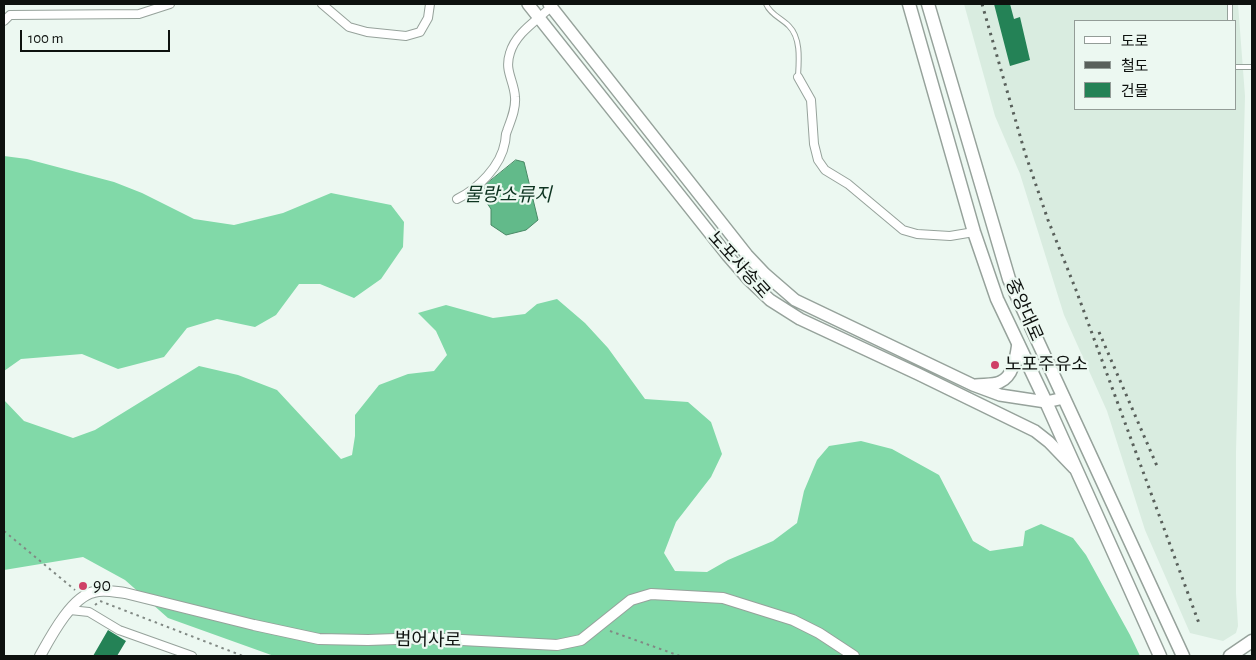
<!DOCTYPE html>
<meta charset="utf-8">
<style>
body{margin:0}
#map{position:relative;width:1256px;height:660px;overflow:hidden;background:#ecf8f1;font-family:"Alegreya Sans","Noto Sans KR",sans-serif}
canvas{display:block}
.frame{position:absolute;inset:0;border:5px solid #0e120f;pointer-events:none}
.legend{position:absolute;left:1074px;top:20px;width:162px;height:90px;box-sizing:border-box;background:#ecf8f1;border:1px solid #939c97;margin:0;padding:6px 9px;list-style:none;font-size:15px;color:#0e120f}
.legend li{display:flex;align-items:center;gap:10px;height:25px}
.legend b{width:25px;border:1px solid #939c97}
.scale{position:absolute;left:20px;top:30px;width:150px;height:22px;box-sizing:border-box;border:2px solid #0e120f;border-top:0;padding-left:6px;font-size:15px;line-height:18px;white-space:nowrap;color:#0e120f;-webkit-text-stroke:4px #ecf8f1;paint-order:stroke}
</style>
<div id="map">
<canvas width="1256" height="660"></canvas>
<div class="frame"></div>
<ul class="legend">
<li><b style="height:6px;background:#fff"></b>도로</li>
<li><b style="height:6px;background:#59605b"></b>철도</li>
<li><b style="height:14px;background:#248256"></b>건물</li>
</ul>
<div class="scale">100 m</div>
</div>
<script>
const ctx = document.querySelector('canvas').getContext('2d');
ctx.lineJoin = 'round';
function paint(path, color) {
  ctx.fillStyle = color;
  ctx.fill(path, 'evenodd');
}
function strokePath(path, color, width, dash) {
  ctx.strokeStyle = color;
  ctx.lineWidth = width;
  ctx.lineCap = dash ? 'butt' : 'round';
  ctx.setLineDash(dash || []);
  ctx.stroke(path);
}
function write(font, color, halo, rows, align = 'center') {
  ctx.font = font + ' "Alegreya Sans","Noto Sans KR",sans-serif';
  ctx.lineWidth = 4.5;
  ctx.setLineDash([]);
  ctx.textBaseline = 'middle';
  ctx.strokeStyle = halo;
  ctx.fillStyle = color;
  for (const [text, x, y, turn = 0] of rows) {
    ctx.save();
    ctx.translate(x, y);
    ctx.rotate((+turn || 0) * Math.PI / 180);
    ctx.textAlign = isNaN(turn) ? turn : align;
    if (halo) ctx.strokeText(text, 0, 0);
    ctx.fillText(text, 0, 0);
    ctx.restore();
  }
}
const built = new Path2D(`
 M964,4H1238L1245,96L1236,452V593L1238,626L1236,633L1223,641L1190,633L1145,530L1107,411L1064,315L1020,174L995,116ZM1075,21H1235V109H1075Z`);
const forest = new Path2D(`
 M4,156L27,159L114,182L142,193L194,219L234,225L283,213L331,193L391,205L404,222L403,247L381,279L354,298L320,284H299L276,315L255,327L217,319L187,328L164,357L118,369L82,354L21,359L4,371Z
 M557,299L585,323L608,348L645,399L688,402L711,422L722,454L711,477L676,522L664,553L675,571L707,572L728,560L773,541L797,523L804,491L817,460L829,446L861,441L892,449L939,475L973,541L990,551L1023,546L1025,531L1041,524L1073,538L1086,555L1130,635L1140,656H274L168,618L125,580L83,557L4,570V400L24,421L73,438L95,430L199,366L238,375L277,390L341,459L352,455L355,436V415L379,385L408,374L434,371L447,355L436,331L418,313L446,305L493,318L525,314L537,304Z`);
const water = new Path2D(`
 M516,160L524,162L538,220L526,230L506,235L491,225V209L485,200L484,186Z`);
const building = new Path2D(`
 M994,4H1010L1014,19L1020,17L1030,60L1010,66Z
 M108,630L126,641L117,656H93Z`);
const path = new Path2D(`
 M4,531L75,590
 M95,605L100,601L243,656
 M610,631L680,656`);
const service = new Path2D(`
 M766,4C770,14 781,18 789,26C801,38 799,60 798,76
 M1230,21V4
 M1235,67H1252`);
const minor = new Path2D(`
 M322,4L349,27L367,32L406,36L420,32L428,18L430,4
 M4,21L10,15L139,14L170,4
 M798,77L811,100L814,144L818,160L825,170L848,184L903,230L917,234L950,236L974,232
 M457,199C478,189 501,166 505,142C506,138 505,135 507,131C511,120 516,109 515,97C514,80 504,71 510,53C516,32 538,20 553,5
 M70,610L89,612L119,630L192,656`);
const tertiary = new Path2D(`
 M40,656C50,638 72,596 94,592C104,589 115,592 125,593L254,625L319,639L368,640L424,638L557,645L581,640L631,600L651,594L723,598L793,620L819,633L854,656`);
const secondary = new Path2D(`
 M528,4L728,256L748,279L770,300L800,319L918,374L1035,431L1049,442L1074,468
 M549,4L747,255L765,274L795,300L973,385L1000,395L1046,402L1064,398
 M976,385C983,384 994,385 1000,382C1014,376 1016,356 1018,343`);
const primary = new Path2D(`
 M909,4L974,232L997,299L1046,402L1160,656
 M928,4L1009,279L1183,656
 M1230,656L1252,641`);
const rail = new Path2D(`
 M982,4L1025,153L1048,220L1076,290L1200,626
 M1099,332L1157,466`);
const markers = [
 [995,365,5,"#cf4067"],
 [83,586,5,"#cf4067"]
];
const streetNames = [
 ["노포사송로",739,265,48],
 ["중앙대로",1024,310,66],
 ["범어사로",428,640,1]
];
const poiNames = [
 ["노포주유소",1005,365],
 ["90",93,586]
];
const waterNames = [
 ["물랑소류지",508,195]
];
paint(built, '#d9ece0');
paint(forest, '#81d9a8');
paint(water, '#62ba8a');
strokePath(water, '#498865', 1);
paint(building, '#248256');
strokePath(service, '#96a29b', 6);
strokePath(minor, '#96a29b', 10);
strokePath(tertiary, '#96a29b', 12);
strokePath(secondary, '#96a29b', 14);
strokePath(primary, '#96a29b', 15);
strokePath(path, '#818984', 2, [2.5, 4]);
strokePath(service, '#fff', 4);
strokePath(minor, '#fff', 8);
strokePath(tertiary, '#fff', 10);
strokePath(secondary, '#fff', 11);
strokePath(primary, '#fff', 12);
strokePath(rail, '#59605b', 3, [2.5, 5]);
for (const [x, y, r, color] of markers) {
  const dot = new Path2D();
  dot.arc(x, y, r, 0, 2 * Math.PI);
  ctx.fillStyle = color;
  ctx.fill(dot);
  strokePath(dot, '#ecf8f1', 2);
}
write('18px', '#0e120f', '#ecf8f1', streetNames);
write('18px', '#0e120f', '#ecf8f1', poiNames, 'left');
write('italic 19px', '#0e3421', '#ecf8f1', waterNames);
</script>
